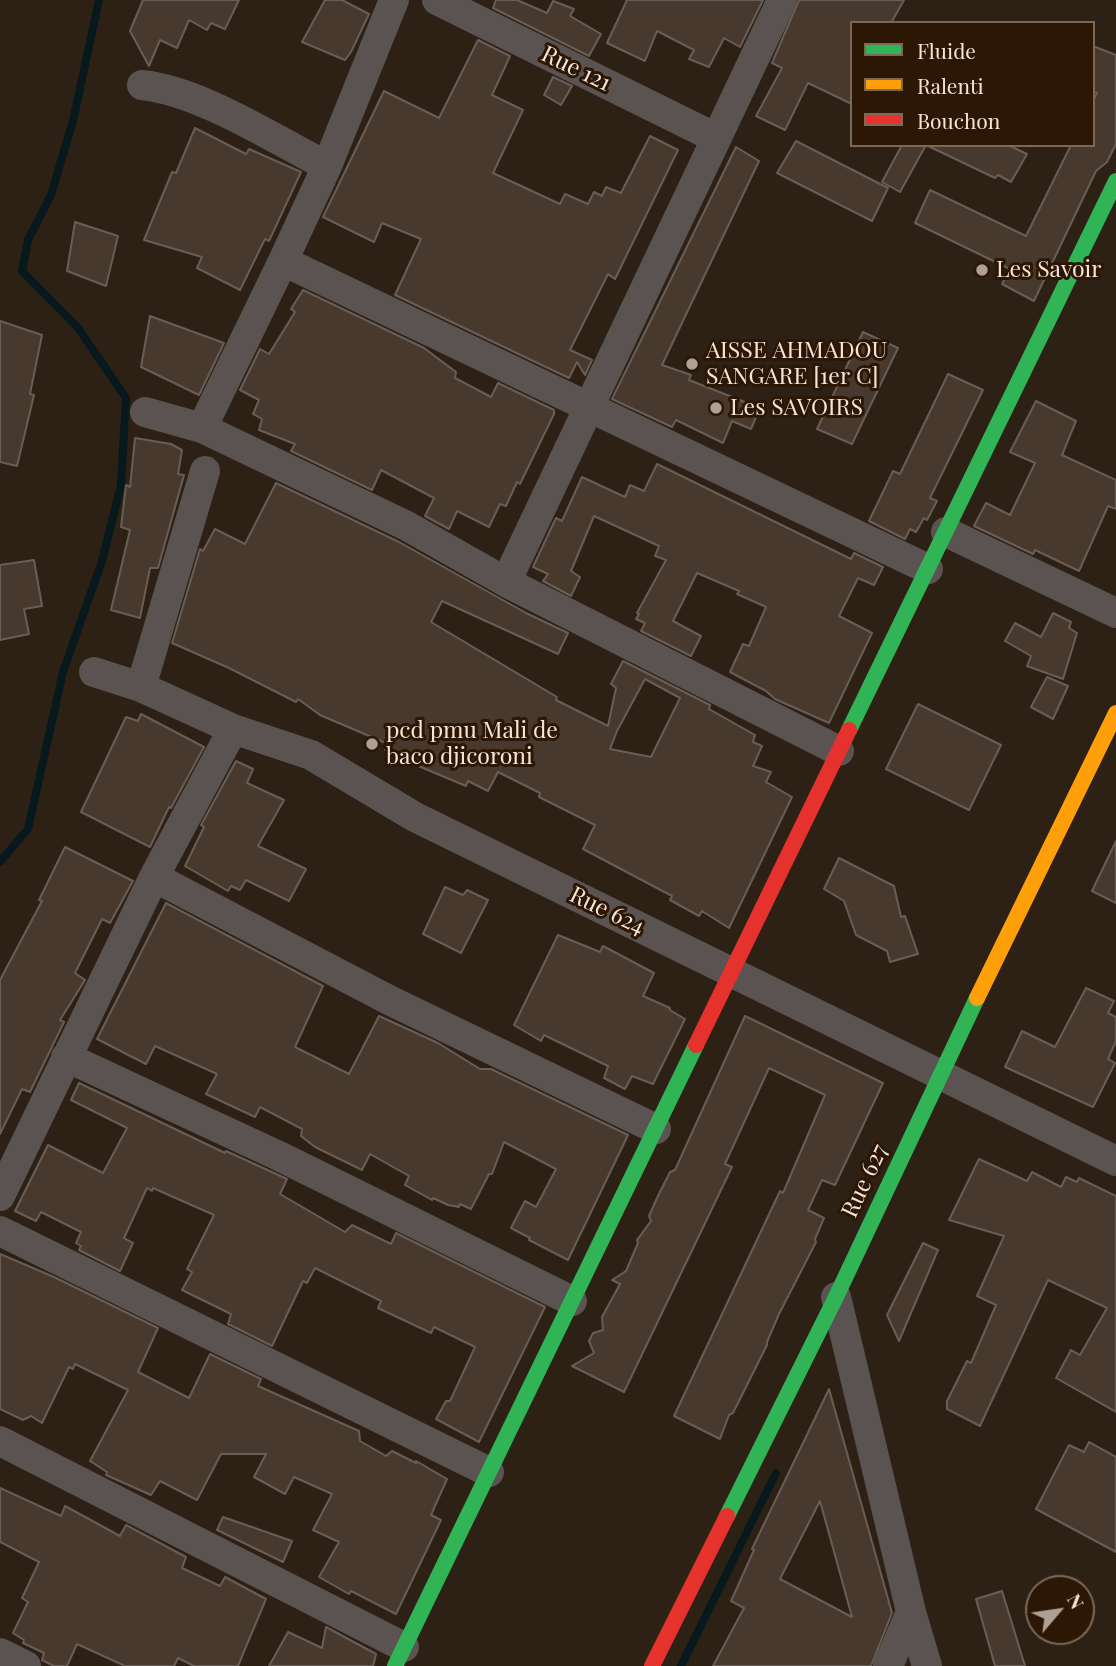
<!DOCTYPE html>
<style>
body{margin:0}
#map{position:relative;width:1116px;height:1666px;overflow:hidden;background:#2d2116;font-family:"Playfair Display",serif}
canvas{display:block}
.legend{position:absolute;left:850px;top:21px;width:245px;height:126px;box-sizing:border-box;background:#2c1604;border:2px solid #7c6859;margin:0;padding:9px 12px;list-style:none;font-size:21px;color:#f4e4d9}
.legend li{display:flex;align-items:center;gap:14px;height:35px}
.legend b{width:35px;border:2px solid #7c6859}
.north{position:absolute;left:1025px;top:1575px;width:70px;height:70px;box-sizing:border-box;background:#2c1604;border:2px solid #7c6859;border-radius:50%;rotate:61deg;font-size:19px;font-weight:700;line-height:28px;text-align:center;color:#f4e4d9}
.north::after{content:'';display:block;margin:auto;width:24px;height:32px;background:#aea095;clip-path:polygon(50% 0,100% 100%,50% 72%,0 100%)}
</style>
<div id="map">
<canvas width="1116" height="1666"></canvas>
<ul class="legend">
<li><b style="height:9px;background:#30b455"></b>Fluide</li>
<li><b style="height:9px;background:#ff9f0a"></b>Ralenti</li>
<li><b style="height:9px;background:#e5322d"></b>Bouchon</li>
</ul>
<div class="north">N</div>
</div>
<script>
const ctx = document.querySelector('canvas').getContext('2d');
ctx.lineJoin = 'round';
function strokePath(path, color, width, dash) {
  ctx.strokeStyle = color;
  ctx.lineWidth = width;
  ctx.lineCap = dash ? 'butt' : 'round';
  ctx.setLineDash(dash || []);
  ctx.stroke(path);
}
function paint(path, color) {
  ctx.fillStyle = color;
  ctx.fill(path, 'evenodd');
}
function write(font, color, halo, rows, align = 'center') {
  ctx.font = font + ' "Playfair Display",serif';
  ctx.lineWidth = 6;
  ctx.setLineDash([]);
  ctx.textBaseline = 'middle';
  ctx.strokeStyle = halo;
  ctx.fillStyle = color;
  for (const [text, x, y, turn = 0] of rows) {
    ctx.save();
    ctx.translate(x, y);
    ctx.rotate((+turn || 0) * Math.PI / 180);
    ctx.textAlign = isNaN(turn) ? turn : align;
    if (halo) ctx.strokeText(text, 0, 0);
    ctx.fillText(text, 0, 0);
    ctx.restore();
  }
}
const stream = new Path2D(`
 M0,862L28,829L63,672L102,561L121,485L126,398L78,328L22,271L28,240L51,195L73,121L99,0
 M681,1666L776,1473`);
const building = new Path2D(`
 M143,0H239L225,29L211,23L207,30L189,20L177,48L160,40L149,66L130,31Z
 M325,0H342L369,14L351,52L345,60L302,42Z
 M496,0H517L547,13L553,1L574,9L570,16L601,34L589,56L493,8Z
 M627,0H763L740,47L724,38L709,67L689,59L694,50L657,31L645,61L607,43Z
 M799,0H904L891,23H852V104L808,83L785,130L756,116L782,68L772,63Z
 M478,40L510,56L492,95L523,110L493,173L560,204L565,194L588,204L594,192L602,196L606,187L621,193L650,136L678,150L615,279L608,274L570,350L592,360L585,375L577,362L569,378L395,295L421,239L382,223L374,242L323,217L384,91L439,118Z
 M1093,46L1116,55V144L1107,162L1096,171L1034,301L1002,284L1010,269L915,223L930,190L1026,236L1071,145H1093V101L1097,93L1093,91Z
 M553,77L572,86L561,105L544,95Z
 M195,128L246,154L249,149L301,172L269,241L265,239L240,290L197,268L202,257L144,240L172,172L176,173Z
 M796,141L888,188L872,221L777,173Z
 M902,145H926L900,192L882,182Z
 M926,145H1008L1027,154L1011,182L998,175L995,178Z
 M736,147L759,161L662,365L691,375L689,380L760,408L751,429L732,421L723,443L676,420L672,427L612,399Z
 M75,222L118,236L106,286L67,271Z
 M303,290L424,348L456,372L455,378L491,397L498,383L554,410V414L520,484L517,482L506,506L500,504L489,527L457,511L449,529L425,516L434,498L381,470L372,490L291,451L295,444L259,430L262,419L253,414L259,400L240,390L260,349L269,354L295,312L291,309Z
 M150,316L224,343L199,395L141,367Z
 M0,321L42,335L30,394L34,395L17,466L0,462Z
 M863,332L898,348L852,444L817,429Z
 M948,374L983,390L930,498L937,501L927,520L924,518L916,532L910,529L905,539L869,521L893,471L900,474Z
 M1036,401L1076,421L1062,455L1116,480V509L1108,506L1079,571L1035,550L1033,554L974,526L986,503L1010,515L1035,463L1010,452Z
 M135,438L171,444L182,450L178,474L184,475L158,568H150L140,618L111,610L130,530L121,527L126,485L130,487Z
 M657,464L851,559L854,553L883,567L874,585L858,578L839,616L872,633L829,723L775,699L766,691L730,672L743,644L749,646L766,607L737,594L739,591L697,573L673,621L701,636L691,656L641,631L645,623L636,619L639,614L637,613L666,560L655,556L659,546L594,516L571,571L580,577L571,596L543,581L548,574L533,567L556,518L562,521L582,477L625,497L630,485L644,491Z
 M276,483L399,542L526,613L568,633L558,654L442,601L431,622L557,697L556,700L608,726L616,688L611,684L623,661L710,705L709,709L755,735L753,742L762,746L753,766L771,772L766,782L792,797L729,928L702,911L699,916L670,900L672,896L583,849L595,825L539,797L540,793L498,772L488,791L468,781L466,786L416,765L385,750L388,744L320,715L298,699L296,702L229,668L172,643L200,549L203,551L215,529L245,544ZM645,679L680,698L651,757L610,749L617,731Z
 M34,560L42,606L24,609L29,634L0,640V565Z
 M1053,613L1071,622L1069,628L1077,633L1063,679L1027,666L1031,656L1005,641L1015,623L1041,637Z
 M1047,677L1068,686L1053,719L1031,707Z
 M918,704L1001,745L969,810L886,769Z
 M141,714L204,747L171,808L169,807L150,847L81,812L126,717L138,721Z
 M236,761L253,769L247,783L284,800L258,846L306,869L289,901L246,880L240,890L231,886L228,891L185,866L204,827L201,825Z
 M1116,841V903L1092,891Z
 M65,847L133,881L110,923L102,919L75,973L85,980L60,1020L64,1022L30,1092L22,1089L0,1134V980L42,901L39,900Z
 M839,858L894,886L901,917L905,916L918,954L890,962L887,951L856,935L844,901L824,889Z
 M445,887L463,895L467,890L488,900L461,953L423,934Z
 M166,903L323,986L295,1047L349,1074L379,1016L438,1043L480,1069H491L628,1135L568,1260L529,1240L530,1238L511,1228L525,1201L536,1207L556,1169L504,1142L492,1174H489L471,1209L460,1204L459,1207L448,1205L433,1198L432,1200L405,1185L409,1176L370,1154L362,1170L315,1147L301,1136L302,1129L260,1107L255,1117L206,1094L217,1074L155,1046L146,1064L97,1039Z
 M558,935L600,952L603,946L654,973L643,996L670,1008V1010L685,1019L653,1084L632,1076L625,1089L604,1078L608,1066L544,1035L541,1041L514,1025Z
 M1086,988L1114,1001L1108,1013L1116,1017V1041L1108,1059L1115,1063L1093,1107L1005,1067L1022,1031L1055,1047Z
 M745,1016L883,1083L835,1185L822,1180L808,1210L824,1218L815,1239L816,1242L779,1314L767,1342V1345L733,1413L729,1415L720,1439L674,1416L780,1191L783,1193L825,1095L769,1068L725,1164L732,1167L624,1392L572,1366L594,1353L589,1341L593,1333L603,1330L602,1317L620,1284L612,1280L626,1271L638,1243L637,1240L651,1221L649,1216L657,1198L670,1172L675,1170Z
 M79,1083L225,1153L226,1151L287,1179L280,1194L345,1232L352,1225L391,1244L396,1233L545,1307L479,1442L436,1419L446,1401H450L475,1347L434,1327L431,1333L378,1308L381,1301L315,1268L307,1283L303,1281L272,1346L228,1324L231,1314L182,1290L192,1272L187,1269L214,1215L153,1188L152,1191L147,1188L124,1238L133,1243L120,1271L79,1250L81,1246L76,1243L81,1232L41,1212L36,1221L15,1211L48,1145L103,1173L127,1128L71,1100Z
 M979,1159L1027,1181L1032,1172L1061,1187L1066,1177L1077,1182L1079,1178L1116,1196V1412L1056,1378L1071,1350L1080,1355L1107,1308L1048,1280L980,1426L947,1409V1401L967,1361L971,1363L996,1305L977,1296L1004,1236L949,1220Z
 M923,1243L938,1250L899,1341L887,1315Z
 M0,1254L54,1277L158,1328L138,1372L189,1398L210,1354L261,1379L258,1386L359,1431L360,1441L386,1456L392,1451L416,1463V1461L447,1479L431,1515L441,1520L396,1614L351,1591L349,1594L319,1577L339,1542L313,1530L332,1494L294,1477L285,1494L254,1477L266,1454H221L197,1500L160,1481L151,1495L106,1475L107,1472L90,1461L128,1390L75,1364L73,1369L69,1367L42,1423L31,1416L23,1420L0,1409Z
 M829,1389L892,1613L871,1666H713L744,1608L731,1601L754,1550L752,1549ZM820,1501L852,1617L780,1579Z
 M1089,1442L1116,1457V1552L1036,1509L1069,1445L1084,1452Z
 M0,1488L61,1516L65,1506L120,1536L126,1525L186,1557L182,1568L220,1586L225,1577L266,1599L238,1666H194L178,1658L174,1666H125L77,1644L67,1666H54L42,1660L44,1653L23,1643L24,1640L13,1633L28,1602L22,1598L39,1562L0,1542Z
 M223,1517L292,1541L283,1562L217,1530Z
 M1002,1591L1025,1666H995L976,1599Z
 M326,1627L376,1654L373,1666H269L288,1632L322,1648Z`);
const street = new Path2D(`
 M437,0L716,138
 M142,85C200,91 274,139 327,166
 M283,261L928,569
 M145,412L202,428L407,526L506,582L839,751
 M202,428L283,261L327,166L394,0
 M946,532L1116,613
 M506,582L782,0
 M94,672L141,687L233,729L311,755L415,817L1116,1161
 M141,687L205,471
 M154,877L389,1000L656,1129
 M66,1057L279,1156L572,1301
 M0,1196L154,877L233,729
 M0,1231L489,1472
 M836,1297L911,1612L927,1666
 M0,1441L404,1647
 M0,1653L26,1666
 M888,1666L911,1612`);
const fast = new Path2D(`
 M849,730L1116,181
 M727,1516L836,1297L977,998
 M395,1666L696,1045`);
const slow = new Path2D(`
 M977,998L1116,713`);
const jam = new Path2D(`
 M696,1045L849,730
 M652,1666L727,1516`);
const markers = [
 [982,270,7,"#aea095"],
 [692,364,7,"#aea095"],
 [716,408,7,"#aea095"],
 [372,744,7,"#aea095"]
];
const streetNames = [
 ["Rue 121",576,69,26],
 ["Rue 624",607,911,26],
 ["Rue 627",865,1181,-65]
];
const poiNames = [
 ["Les Savoir",996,270],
 ["AISSE AHMADOU",706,351],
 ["SANGARE [1er C]",706,377],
 ["Les SAVOIRS",730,408],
 ["pcd pmu Mali de",386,731],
 ["baco djicoroni",386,757]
];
strokePath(stream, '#07191d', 8);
paint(building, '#47392e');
strokePath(building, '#695e55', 2);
strokePath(street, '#5a5351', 30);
strokePath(fast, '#30b455', 16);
strokePath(slow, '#ff9f0a', 16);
strokePath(jam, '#e5322d', 16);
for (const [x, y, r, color] of markers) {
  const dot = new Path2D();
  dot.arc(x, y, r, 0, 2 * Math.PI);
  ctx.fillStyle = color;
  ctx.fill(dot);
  strokePath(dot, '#2c1604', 2.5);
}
write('23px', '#f4e4d9', '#2c1604', streetNames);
write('23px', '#f4e4d9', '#2c1604', poiNames, 'left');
</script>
